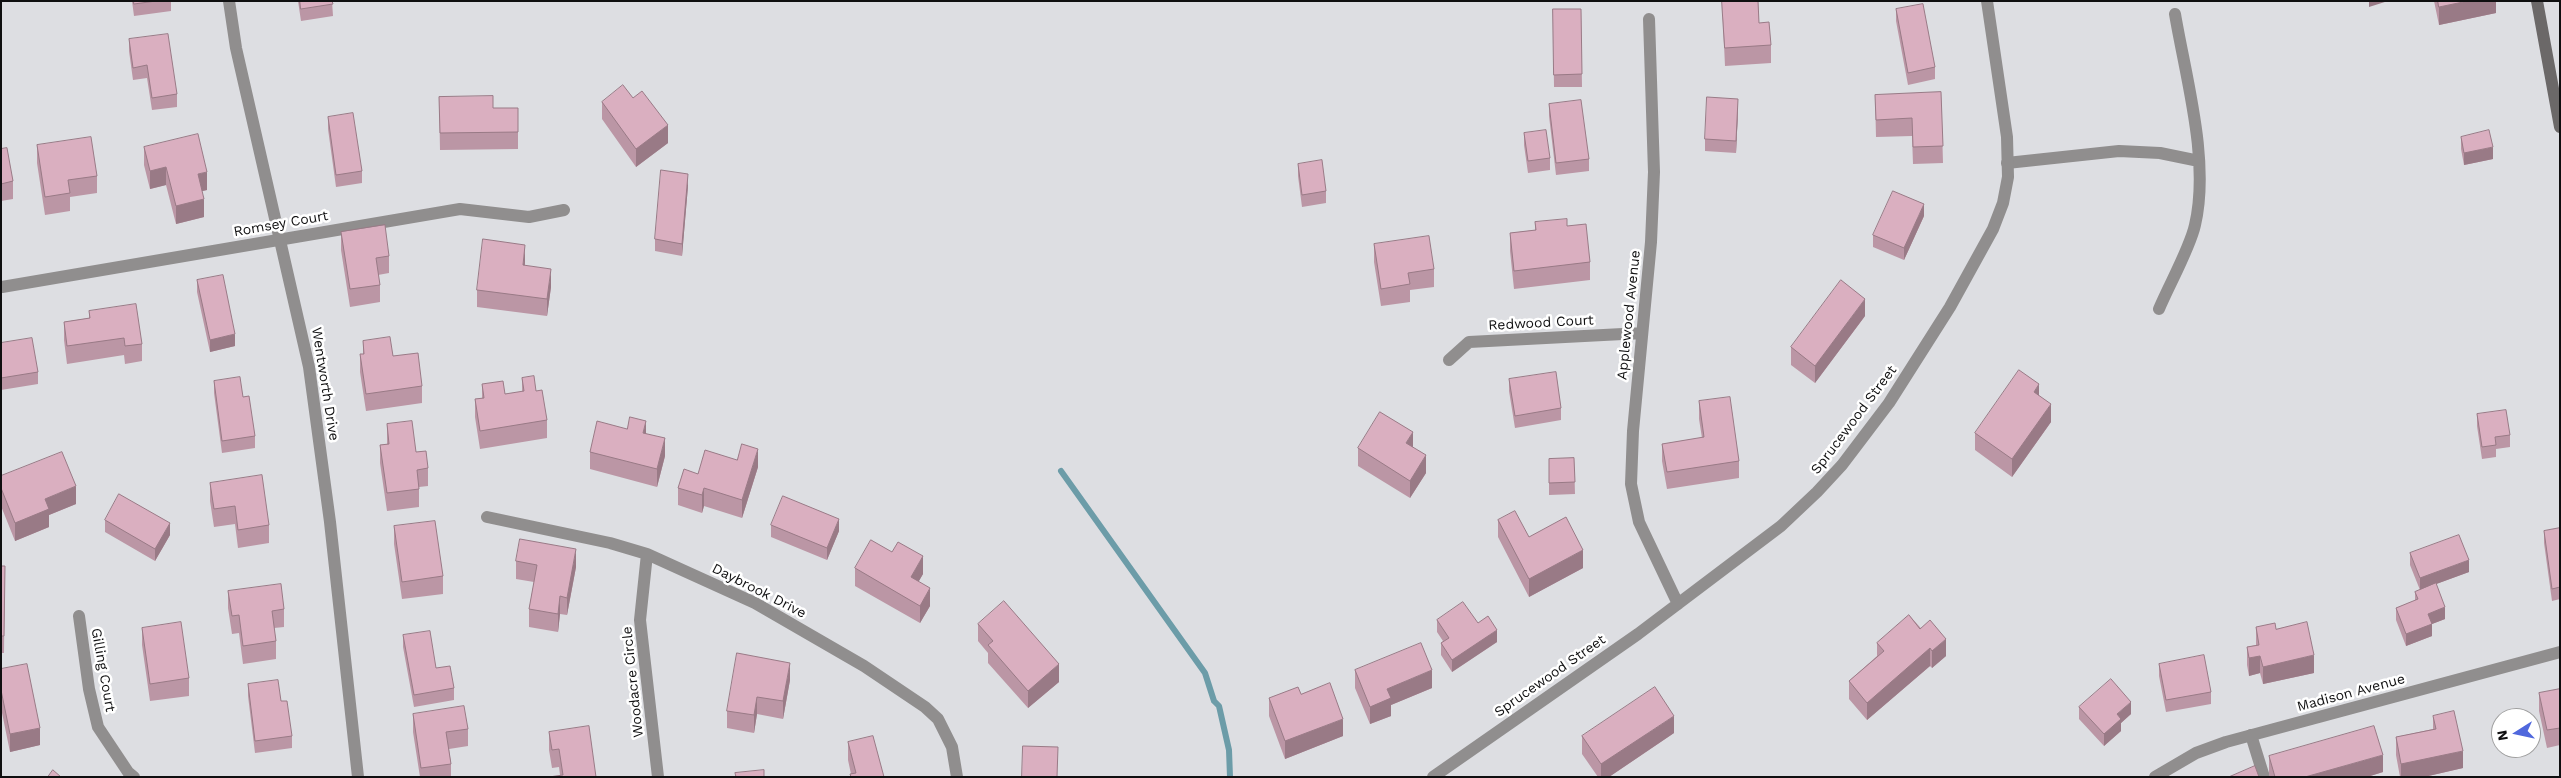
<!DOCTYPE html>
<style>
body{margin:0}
#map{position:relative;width:2561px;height:778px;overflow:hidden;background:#dddee2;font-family:"Work Sans",sans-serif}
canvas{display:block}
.frame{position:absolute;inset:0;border:2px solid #0f0f10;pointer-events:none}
.north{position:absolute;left:2491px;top:708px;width:50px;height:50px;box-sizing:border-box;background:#fff;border:1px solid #9f9f9f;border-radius:50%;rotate:260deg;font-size:14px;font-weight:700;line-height:20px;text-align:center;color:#0f0f10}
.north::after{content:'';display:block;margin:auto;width:18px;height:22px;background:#5068dd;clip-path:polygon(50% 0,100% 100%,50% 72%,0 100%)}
</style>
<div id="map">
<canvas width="2561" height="778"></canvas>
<div class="frame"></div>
<div class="north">N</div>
</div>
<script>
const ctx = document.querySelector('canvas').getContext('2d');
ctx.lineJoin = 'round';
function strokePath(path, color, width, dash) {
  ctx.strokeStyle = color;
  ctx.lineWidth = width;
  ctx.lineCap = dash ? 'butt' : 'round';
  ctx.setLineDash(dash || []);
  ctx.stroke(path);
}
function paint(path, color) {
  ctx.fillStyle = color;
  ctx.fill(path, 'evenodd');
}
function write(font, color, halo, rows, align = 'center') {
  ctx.font = font + ' "Work Sans",sans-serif';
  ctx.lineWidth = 5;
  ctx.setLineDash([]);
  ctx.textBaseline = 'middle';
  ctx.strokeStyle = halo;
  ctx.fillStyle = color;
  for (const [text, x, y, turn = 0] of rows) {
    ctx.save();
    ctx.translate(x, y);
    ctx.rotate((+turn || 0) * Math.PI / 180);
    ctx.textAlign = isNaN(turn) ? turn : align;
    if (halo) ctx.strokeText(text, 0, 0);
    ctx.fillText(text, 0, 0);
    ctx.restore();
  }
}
const stream = new Path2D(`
 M1061,471L1205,673L1214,701L1219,706L1229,750L1230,777`);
const lane = new Path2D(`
 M2007,163L2119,151L2160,153L2199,161
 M2159,309C2169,285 2190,248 2195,225C2210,161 2186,79 2175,14
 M2251,735L2264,777`);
const street = new Path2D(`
 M229,1L236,48L309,367L330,522L358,777
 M1649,19L1654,172L1651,242L1633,431L1631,484L1639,522L1678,604
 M2,287L460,209L529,217L564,210
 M1449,360L1469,342L1642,333
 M487,517L610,543L647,554L755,603L864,666L925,707L938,719L952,747L957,777
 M647,554L640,620L658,777
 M79,616L89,689L98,727L128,772L134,777
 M1433,777L1638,634L1781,526L1817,492L1842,465L1889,403L1950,307L1993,229L2003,203L2008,177L2007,137L1987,1
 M2155,777L2196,753L2226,742L2560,652`);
const secondary = new Path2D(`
 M2537,1L2560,127`);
const wall = new Path2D(`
 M132,1H171V11L134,16Z
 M298,1H332L333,16L301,21Z
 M1722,1H1758L1759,23L1771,45V63L1725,66Z
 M2434,1H2496V13L2439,25Z
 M1553,9H1581L1582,87H1554Z
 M1896,9L1935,67V79L1908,85L1896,21Z
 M129,39L177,94V107L152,110L147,78L133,80L129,51Z
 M1941,92L1943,163L1913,164L1912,136L1876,137L1875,95Z
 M439,97L493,108H518V149L440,150Z
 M633,98L668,143L636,167L602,119V102Z
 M1549,104L1589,159V171L1556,175L1549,116Z
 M1738,111L1736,153L1705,151V139Z
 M328,117L362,171V183L336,187L328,129Z
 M1524,133L1550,158V170L1528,173L1524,145Z
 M2461,137L2493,159L2464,165L2461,149Z
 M37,145L97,176V193L70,197V211L45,215L37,163Z
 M144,147L207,190L202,191L204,217L176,224L166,185L150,189L144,165Z
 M1,149L13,181V199L1,201Z
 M1298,164L1326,191V203L1302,207L1298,176Z
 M688,186L682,256L655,251V239Z
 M1924,216L1904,260L1873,247V235Z
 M1535,222L1567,226L1590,262V280L1514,289L1510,251V233L1535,230Z
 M341,232L389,256V273L378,275L380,285V302L350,307L341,250Z
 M1374,244L1434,269V287L1410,290V302L1381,306L1374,262Z
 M525,262V266L551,287L547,316L477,307V290Z
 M197,280L235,346L210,352L197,292Z
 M89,311L142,344V361L125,364L124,355L67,364L64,340V322L89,318Z
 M1865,316L1815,383L1791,365V347Z
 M363,341L393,356L422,386V403L366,411L360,372V354H363Z
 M1,343L38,372V384L1,390Z
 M522,378L536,391L547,420V438L480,449L475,417V399L482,398V384L505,394L522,392Z
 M1509,379L1561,408V420L1515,428L1509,391Z
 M214,381L243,397L255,436V448L222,453L214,393Z
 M2039,395L2051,422L2012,477L1975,450V433Z
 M1699,401L1739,461V478L1667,489L1662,461V444L1702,438L1699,419Z
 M2477,414L2510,435V447L2496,449V457L2482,459L2477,426Z
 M387,424L416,452L428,468V486L419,487V507L387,511L380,463V445L387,444Z
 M627,429L646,433L665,456L657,487L590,469V452Z
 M1413,447L1426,473L1410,498L1358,466V448Z
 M1574,458L1575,494L1549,495V459Z
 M758,467L742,518L704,506L702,513L678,505V488L698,474Z
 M1,476L76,504L49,515V527L15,541L1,506Z
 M210,483L269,525V543L238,548L235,524L214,527L210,501Z
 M105,520L170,535L155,561L105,532Z
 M1498,520L1529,537L1583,568L1529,597L1498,537Z
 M771,525L839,531L827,560L771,537Z
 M394,526L443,576V594L402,599L394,544Z
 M2560,528V599L2552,601L2544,543V531Z
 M2410,553L2469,572L2436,584L2445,619L2432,624V636L2406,646L2396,620V608L2415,601V592L2420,590L2410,565Z
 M516,561L576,567L567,615L560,614L558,632L529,627V609L534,582L516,579Z
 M1,566H5L4,653H1Z
 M855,568L923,574L918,582L930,606L920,623L855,586Z
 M228,591L284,609V627L274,628L276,641V659L243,664L239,633L232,634L228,608Z
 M1909,615L1946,656L1932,668L1930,666L1867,720L1849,699V681L1877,656V643Z
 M1437,620L1478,623L1497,642L1452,672L1441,655V643L1443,641L1437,632Z
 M978,624L1059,682L1028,708L988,663V653L978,641Z
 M2256,627L2276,629L2314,673L2263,684L2260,673L2249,676L2247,665V647L2256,645Z
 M142,628L189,678V696L150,701L142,645Z
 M403,635L436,668L454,688V700L414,707L403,647Z
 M2159,664L2211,692V704L2166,712L2159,676Z
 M1,669L40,745L10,752L1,708Z
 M1355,670L1432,688L1391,705V716L1370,724L1355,688Z
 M790,680L783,719L757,714L754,733L727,728V711Z
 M248,684L281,701L292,736V748L255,753L248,696Z
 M2560,689V745L2547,748L2539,711V693Z
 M1269,698L1343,736L1285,759L1269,716Z
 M2079,707L2131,714L2121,723V731L2104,746L2079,719Z
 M413,714L468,729V746L449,749L451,764V777H420L413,732Z
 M2433,716L2463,768L2424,777H2400L2396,755V737L2433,729Z
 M549,732L596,777L560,775L559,767L552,768L549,750Z
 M1674,733L1609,777H1598L1582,754V736Z
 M848,742L884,777H850V774H851L848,760Z
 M2269,756L2383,772L2367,777H2270L2269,774Z`);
const shadedWall = new Path2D(`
 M2369,1H2388L2369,7Z
 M2468,1H2496V13L2439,25V7Z
 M1738,99V111L1736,153V141Z
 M668,125V143L636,167V149Z
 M2493,147V159L2464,165V153Z
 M166,167V185L150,189V171Z
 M207,172V190L198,192V174Z
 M688,174V186L682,256V244Z
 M204,199V217L176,224V206Z
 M1924,204V216L1904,260V248Z
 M525,245V262L523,283V265Z
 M551,269V287L547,316V299Z
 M1865,299V316L1815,383V366Z
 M235,334V346L210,352V340Z
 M2039,384V402L2034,392Z
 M2051,404V422L2012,477V459Z
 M646,421V439L643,433Z
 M1413,432V450L1406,443Z
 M665,438V456L657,487V469Z
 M758,449V467L742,518V500Z
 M1426,455V473L1410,498V481Z
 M76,486V504L49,515V527L15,541V523L45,499Z
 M704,488V506L702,513V495Z
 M839,519V531L827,560V548Z
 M170,523V535L155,561V549Z
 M576,549V567L567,615V598Z
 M1583,550V568L1529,597V579Z
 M923,556V574L911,595V577Z
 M2469,560V572L2420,590V578Z
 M930,588V606L920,623V606Z
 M560,596V614L558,632V614Z
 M2445,607V619L2432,624V636L2406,646V634L2428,614Z
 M1497,630V642L1452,672V660Z
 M1946,639V656L1932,668V651Z
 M1930,648V666L1867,720V703Z
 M2314,655V673L2263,684V667Z
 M2260,656V673L2249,676V658Z
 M790,663V680L783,719V701Z
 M1059,664V682L1028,708V691Z
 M1432,670V688L1391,705V716L1370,724V707L1387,689Z
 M757,697V714L754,733V715Z
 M2131,702V714L2121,723V731L2104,746V734L2117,714Z
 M1674,716V733L1609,777H1601V764Z
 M1343,719V736L1285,759V741Z
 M40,728V745L10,752V734Z
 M2463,751V768L2424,777H2401V764Z
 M2383,755V772L2367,777H2305Z`);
const building = new Path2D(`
 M134,1H156L134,4Z
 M300,1H332L333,4L301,9Z
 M1722,1H1758L1759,23L1769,22L1771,45L1725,48Z
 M2438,1H2468L2439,7Z
 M1923,4L1935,67L1908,73L1896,9Z
 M1553,9H1581L1582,74L1554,75Z
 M168,34L177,94L152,98L147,65L133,68L129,39Z
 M623,85L633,98L642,91L668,125L636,149L602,102Z
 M1941,92L1943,146L1913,147L1912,118L1876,120L1875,95Z
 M493,96V108H518V132L440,133L439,97Z
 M1707,97L1738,99L1736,141L1705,139Z
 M1581,100L1589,159L1556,163L1549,104Z
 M353,113L362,171L336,175L328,117Z
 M1546,130L1550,158L1528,161L1524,133Z
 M2489,130L2493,147L2464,153L2461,137Z
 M198,134L207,172L198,174L204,199L176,206L166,167L150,171L144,147Z
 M91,137L97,176L68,180L70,193L45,197L37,145Z
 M7,148L13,181L1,184V149Z
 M1322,160L1326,191L1302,195L1298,164Z
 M661,170L688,174L682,244L655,239Z
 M1893,191L1924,204L1904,248L1873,235Z
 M1567,219V226L1586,224L1590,262L1514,271L1510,233L1536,230L1535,222Z
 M385,225L389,256L376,258L380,285L350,289L341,232Z
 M1429,236L1434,269L1408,273L1410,284L1381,289L1374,244Z
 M483,239L525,245L523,265L551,269L547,299L477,290Z
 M223,275L235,334L210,340L197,280Z
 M1841,280L1865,299L1815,366L1791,347Z
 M136,304L142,344L125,346L124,338L67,346L64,322L90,318L89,311Z
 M390,337L393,356L418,353L422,386L366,394L360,354H364L363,341Z
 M32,338L38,372L1,378V343Z
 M2019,370L2039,384L2034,392L2051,404L2012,459L1975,433Z
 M1556,372L1561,408L1515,416L1509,379Z
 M534,376L536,391L542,390L547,420L480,431L475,399L484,398L482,384L503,381L505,394L524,391L522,378Z
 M240,377L243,397L249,396L255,436L222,441L214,381Z
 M1730,397L1739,461L1667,472L1662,444L1704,437L1699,401Z
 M2506,410L2510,435L2495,437L2496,445L2482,447L2477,414Z
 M1380,412L1413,432L1406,443L1426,455L1410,481L1358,448Z
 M630,417L646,421L643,433L665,438L657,469L590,452L597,421L627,429Z
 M412,421L416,452L426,451L428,468L417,470L419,489L387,493L380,445L389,444L387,424Z
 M742,444L758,449L742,500L704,488L702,495L678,488L684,469L698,474L705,450L737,460Z
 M62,452L76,486L45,499L49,509L15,523L1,488V476Z
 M1574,458L1575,482L1549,483V459Z
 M262,475L269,525L238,530L235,506L214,509L210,483Z
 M119,494L170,523L155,549L105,520Z
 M783,496L839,519L827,548L771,525Z
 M1515,511L1529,537L1566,517L1583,550L1529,579L1498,520Z
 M435,521L443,576L402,582L394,526Z
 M2560,528V587L2552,589L2544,531Z
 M2459,535L2469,560L2420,578L2410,553Z
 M520,539L576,549L567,598L560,596L558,614L529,609L537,565L516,561Z
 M871,540L892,552L898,542L923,556L911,577L930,588L920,606L855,568Z
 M1,566H5L4,636H1Z
 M2436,583L2445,607L2428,614L2432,624L2406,634L2396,608L2418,599L2415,592Z
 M281,584L284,609L272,611L276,641L243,646L239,615L232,616L228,591Z
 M1004,601L1059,664L1028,691L988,645L993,641L978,624Z
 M1463,602L1478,623L1488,616L1497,630L1452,660L1441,643L1449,638L1437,620Z
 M1909,615L1920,629L1930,620L1946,639L1932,651L1930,648L1867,703L1849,681L1884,651L1877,643Z
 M181,622L189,678L150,684L142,628Z
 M2307,622L2314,655L2263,667L2260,656L2249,658L2247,647L2259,645L2256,627L2275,623L2276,629Z
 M430,631L436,668L450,666L454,688L414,695L403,635Z
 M1421,643L1432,670L1387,689L1391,698L1370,707L1355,670Z
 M737,653L790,663L783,701L757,697L754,715L727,711Z
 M2204,655L2211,692L2166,700L2159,664Z
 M27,664L40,728L10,734L1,690V669Z
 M2111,679L2131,702L2117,714L2121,719L2104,734L2079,707Z
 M278,680L281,701H287L292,736L255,741L248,684Z
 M1330,683L1343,719L1285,741L1269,698L1298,687L1301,694Z
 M1655,687L1674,716L1601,764L1582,736Z
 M2560,689V728L2547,730L2539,693Z
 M464,706L468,729L446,732L451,764L421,768L413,714Z
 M2454,711L2463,751L2401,764L2396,737L2436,729L2433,716Z
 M589,726L596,777H549L563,775L559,749L552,750L549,732Z
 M2374,726L2383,755L2305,777H2275L2269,756Z
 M873,736L884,777H851L850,774L856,773L848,742Z
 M1023,746L1058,747L1057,777H1022Z
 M2255,766L2259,777H2229Z
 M53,770L61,777H48Z
 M764,770V777H736L735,773Z`);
const streetNames = [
 ["Romsey Court",281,224,-10],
 ["Applewood Avenue",1629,315,-84],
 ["Redwood Court",1541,323,-3],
 ["Wentworth Drive",325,384,81],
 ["Sprucewood Street",1854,420,-53],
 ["Daybrook Drive",759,591,27],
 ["Gilling Court",103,670,80],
 ["Sprucewood Street",1550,676,-35],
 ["Woodacre Circle",633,682,-96],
 ["Madison Avenue",2351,693,-15]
];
strokePath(stream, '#6c9ca8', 6);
strokePath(lane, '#908e8e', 12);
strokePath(street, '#908e8e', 12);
strokePath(secondary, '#6b6868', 12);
paint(wall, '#bb96a5');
paint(shadedWall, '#997a86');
paint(building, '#daafc0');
strokePath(building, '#997a86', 1);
write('14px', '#0f0f10', '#fff', streetNames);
</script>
